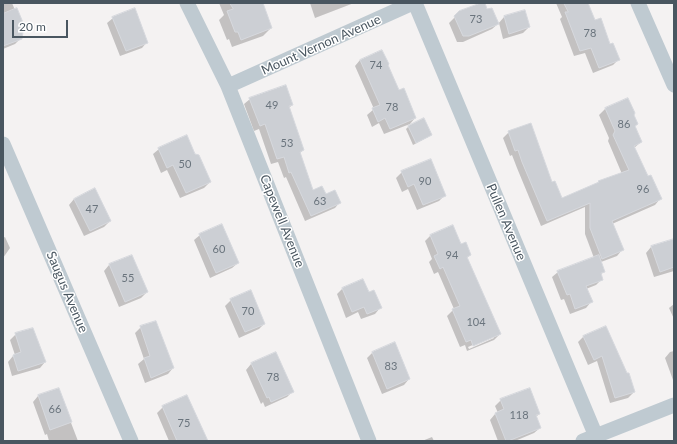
<!DOCTYPE html>
<style>
body{margin:0}
#map{position:relative;width:677px;height:444px;overflow:hidden;background:#f4f2f2;font-family:Lato,sans-serif}
canvas{display:block}
.frame{position:absolute;inset:0;border:4px solid #495660;pointer-events:none}
.scale{position:absolute;left:12px;top:20px;width:56px;height:18px;box-sizing:border-box;border:2px solid #495660;border-top:0;padding-left:5px;font-size:12px;line-height:14px;white-space:nowrap;color:#495660;-webkit-text-stroke:3px #fff;paint-order:stroke}
</style>
<div id="map">
<canvas width="677" height="444"></canvas>
<div class="frame"></div>
<div class="scale">20 m</div>
</div>
<script>
const ctx = document.querySelector('canvas').getContext('2d');
ctx.lineJoin = 'round';
function paint(path, color) {
  ctx.fillStyle = color;
  ctx.fill(path, 'evenodd');
}
function strokePath(path, color, width, dash) {
  ctx.strokeStyle = color;
  ctx.lineWidth = width;
  ctx.lineCap = dash ? 'butt' : 'round';
  ctx.setLineDash(dash || []);
  ctx.stroke(path);
}
function write(font, color, halo, rows, align = 'center') {
  ctx.font = font + ' Lato,sans-serif';
  ctx.lineWidth = 3;
  ctx.setLineDash([]);
  ctx.textBaseline = 'middle';
  ctx.strokeStyle = halo;
  ctx.fillStyle = color;
  for (const [text, x, y, turn = 0] of rows) {
    ctx.save();
    ctx.translate(x, y);
    ctx.rotate((+turn || 0) * Math.PI / 180);
    ctx.textAlign = isNaN(turn) ? turn : align;
    if (halo) ctx.strokeText(text, 0, 0);
    ctx.fillText(text, 0, 0);
    ctx.restore();
  }
}
const shadow = new Path2D(`
 M3,3H12L15,10L21,38L15,44L3,49Z
 M219,3H262L271,28L263,36L232,47L229,39L227,40L219,20L224,15Z
 M310,3H354L315,18Z
 M556,3H587L594,21L619,59L613,65L593,73L585,53L574,56L560,19L562,17Z
 M486,10L498,24L504,17L529,27L523,33L503,39L499,23L492,29L463,42H457L449,23L460,12Z
 M113,18L147,42L142,48L120,56L107,23Z
 M360,60L387,65L398,92L415,118L410,124L384,134L379,123L372,127L367,115L374,109L355,66Z
 M250,99L292,105L289,108L303,150L300,153L312,191L340,202L335,208L305,221L286,177L284,178L278,162L271,164L259,129L254,131L244,104Z
 M628,99L637,124L634,127L641,142L634,148L647,178L660,199L655,205L612,224L622,250L617,256L601,262L604,272L600,275L602,279L596,285L586,289L591,302L586,308L570,314L564,299L561,300L552,277L558,272L594,258L585,234V207L541,226L517,168L512,155L510,156L503,138L509,132L551,183L562,200L596,185L599,182L622,174L608,141L609,138L599,115L605,109Z
 M423,120L430,135L428,137L413,145L406,129L408,127Z
 M159,149L194,155L210,182L204,188L180,198L167,170L161,173L153,154Z
 M402,172L445,195L439,201L417,210L408,189L402,192L396,178Z
 M74,199L110,221L104,227L84,236L69,205Z
 M200,235L238,263L232,268L210,278L194,240Z
 M430,236L461,245L470,255L467,258L500,334L494,340L467,351L465,345L460,347L447,316L454,309L438,272L434,274L429,262L432,259L425,241ZM494,336V338L469,349L468,347Z
 M5,237L10,248L3,258V238Z
 M674,240V271L654,277L646,253L651,247Z
 M131,256L147,292L141,298L119,307L104,271L109,265Z
 M342,289L368,293L380,308L375,314L361,319L358,312L346,318L337,294Z
 M231,300L264,324L259,329L239,338L225,306Z
 M674,304V319L669,308Z
 M141,327L173,368L168,374L145,383L138,364L144,359L135,333Z
 M606,327L634,392L628,398L610,403L597,361L588,365L578,342L584,336Z
 M16,334L45,362L40,368L12,376L8,362L13,356L15,355L10,340Z
 M674,351V380H673L665,358L670,352Z
 M373,352L409,379L404,385L382,394L367,358Z
 M275,354L292,392L287,397L265,407L263,402L261,404L246,370L251,364Z
 M58,389L78,441H49L47,434L45,435L33,402L38,396Z
 M501,400L539,414L536,417L540,428L534,433L515,441H498L490,420L495,414L498,413L495,406Z
 M163,407L204,441H169L157,413Z
 M432,437L434,441H422Z`);
const building = new Path2D(`
 M230,3H263L272,28L241,40L238,32H235L227,11L233,9Z
 M481,3H485L487,9L492,8L499,24L469,36H463L454,16L459,11Z
 M564,3H588L595,20L601,18L610,44L613,43L620,60L599,68L591,48L580,51L565,12H568Z
 M17,8L24,25L22,39L3,46V14Z
 M135,8L148,43L126,51L112,17Z
 M525,10L530,27L509,34L504,16Z
 M382,50L389,64L388,65L399,90L404,88L416,118L390,129L385,118L378,122L372,108L380,105L360,60Z
 M286,85L293,105L289,106L304,150L300,152L313,190L322,186L326,194L335,190L341,203L311,216L291,172L289,173L284,157L277,159L265,124L260,126L249,98Z
 M628,98L635,113L634,115L638,124L635,126L642,142L634,146L648,176L651,175L662,199L612,221L624,250L602,259L590,228V203L547,221L522,162L518,150L515,151L508,131L531,123L552,182L555,181L562,198L599,182L598,181L629,170L613,135L615,131L605,108Z
 M424,118L432,135L416,143L408,126Z
 M187,135L195,154L199,155L211,182L186,193L173,165L167,168L158,148Z
 M431,159L446,196L423,205L414,184L408,187L401,171Z
 M95,188L111,221L90,231L74,199Z
 M222,224L239,263L216,273L199,234Z
 M453,225L461,244L466,242L471,255L467,257L501,334L473,346L471,340L466,342L452,309L460,306L443,267L440,269L434,256L438,254L430,235Z
 M674,239V267L660,272L651,246Z
 M132,255L148,292L125,302L109,264Z
 M599,255L605,272L601,273L603,280L586,286L593,302L575,309L570,294L567,295L557,271Z
 M363,279L369,292L374,290L382,308L367,314L364,307L352,312L342,288Z
 M251,290L265,324L245,332L230,299Z
 M156,321L174,368L151,378L144,358L150,356L140,326Z
 M606,326L627,373H629L635,392L615,398L602,356L594,360L583,336Z
 M33,328L46,362L18,371L13,355L21,352L15,333Z
 M395,342L410,379L387,389L372,352Z
 M276,352L294,392L271,402L269,397L267,398L251,363Z
 M59,388L72,422L50,430L38,395Z
 M530,388L540,414L536,415L541,428L508,441H506L495,413L504,409L500,399Z
 M187,395L208,441H177L162,406Z`);
const minor = new Path2D(`
 M187,3L228,86L369,441
 M415,3L598,441
 M638,3L674,85
 M228,86L413,3
 M3,144L131,441
 M583,441L674,405`);
const numberNames = [
 ["73",476,19],
 ["78",590,33],
 ["74",376,65],
 ["49",272,105],
 ["78",392,107],
 ["86",624,124],
 ["53",287,143],
 ["50",185,164],
 ["90",425,181],
 ["96",643,189],
 ["63",320,201],
 ["47",92,209],
 ["60",219,249],
 ["94",452,255],
 ["55",128,278],
 ["70",248,311],
 ["104",476,322],
 ["83",391,366],
 ["78",273,377],
 ["66",55,409],
 ["118",519,415],
 ["75",184,423]
];
const streetNames = [
 ["Mount Vernon Avenue",321,45,-24],
 ["Capewell Avenue",282,221,68],
 ["Pullen Avenue",506,222,67],
 ["Saugus Avenue",67,292,67]
];
paint(shadow, '#0003');
paint(building, '#cccfd4');
strokePath(building, '#d6d8dd', 1);
strokePath(minor, '#bfcad1', 15);
write('11px', '#6a747d', null, numberNames);
write('13px', '#495660', '#fff', streetNames);
</script>
